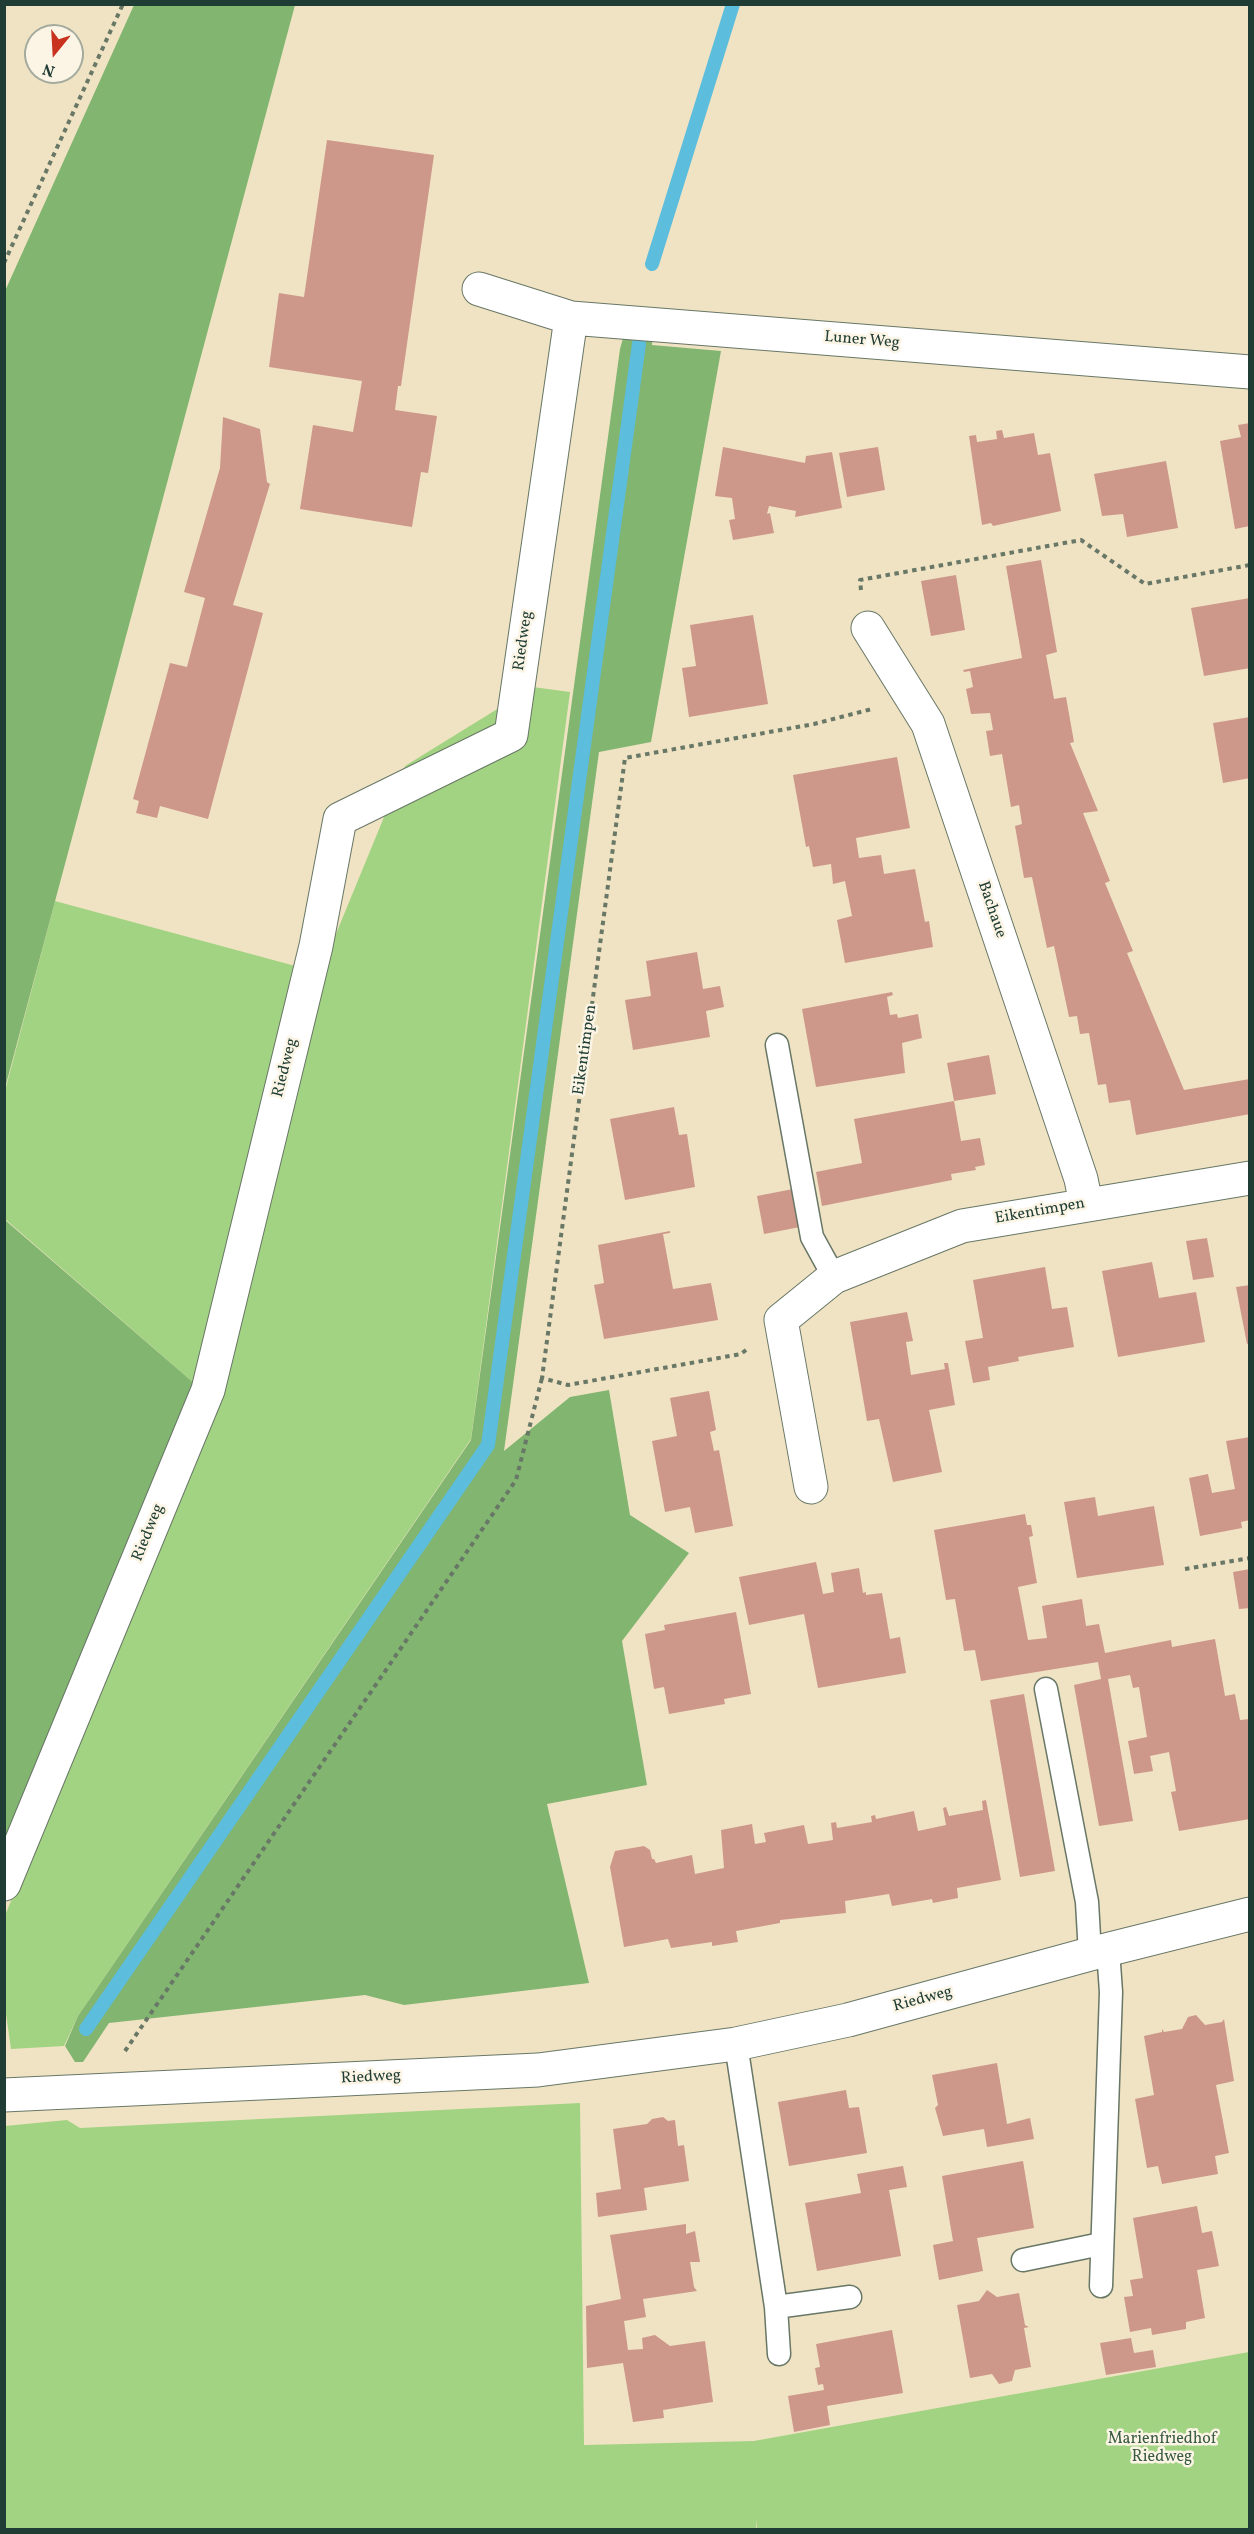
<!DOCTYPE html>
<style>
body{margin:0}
#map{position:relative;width:1254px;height:2534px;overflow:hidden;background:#f0e3c3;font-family:Vollkorn,serif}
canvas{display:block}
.frame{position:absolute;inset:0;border:6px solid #1f3d34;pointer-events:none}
.north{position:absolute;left:24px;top:24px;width:60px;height:60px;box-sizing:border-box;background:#fcf5e5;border:2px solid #a4ab9e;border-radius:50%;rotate:198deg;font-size:16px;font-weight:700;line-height:24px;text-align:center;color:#1f3d34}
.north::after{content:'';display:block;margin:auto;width:21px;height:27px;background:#c8321e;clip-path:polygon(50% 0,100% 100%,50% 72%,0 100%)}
</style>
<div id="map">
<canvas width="1254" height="2534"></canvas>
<div class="frame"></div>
<div class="north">N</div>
</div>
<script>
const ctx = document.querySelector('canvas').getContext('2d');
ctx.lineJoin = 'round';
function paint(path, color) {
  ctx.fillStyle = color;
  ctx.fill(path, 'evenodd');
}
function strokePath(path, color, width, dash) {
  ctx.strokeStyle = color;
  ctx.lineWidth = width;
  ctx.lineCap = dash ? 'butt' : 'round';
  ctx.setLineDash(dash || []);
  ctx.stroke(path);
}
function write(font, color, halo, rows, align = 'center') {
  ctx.font = font + ' Vollkorn,serif';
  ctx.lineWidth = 5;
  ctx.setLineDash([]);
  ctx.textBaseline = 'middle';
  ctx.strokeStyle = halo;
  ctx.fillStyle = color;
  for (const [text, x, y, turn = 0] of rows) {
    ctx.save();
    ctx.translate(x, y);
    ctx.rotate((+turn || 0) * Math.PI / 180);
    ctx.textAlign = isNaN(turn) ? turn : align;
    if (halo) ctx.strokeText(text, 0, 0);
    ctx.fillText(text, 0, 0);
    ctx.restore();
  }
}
const green = new Path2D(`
 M533,687L570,692L471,1439L78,2016L64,2046L11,2049L5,2007L4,1918L219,1394L331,946L405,766Z
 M55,901L299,967L195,1384L5,1219V1091Z
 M580,2103L584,2445L754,2441L1249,2352V2529L757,2530L756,2519V2530L5,2529V2126L67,2120L80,2128Z`);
const forest = new Path2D(`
 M134,5H295L5,1088V291Z
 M631,310L655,313L652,345L721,351L651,742L599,752L504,1451L570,1397L609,1390L630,1515L689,1553L622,1641L647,1785L547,1804L589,1983L404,2005L365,1995L109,2023L83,2062H75L65,2046L78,2016L471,1440L620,349Z
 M5,1220L195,1384L5,1848Z`);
const stream = new Path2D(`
 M652,264L733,4
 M86,2029L488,1445L639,344`);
const building = new Path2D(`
 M327,140L434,155L401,386H398L395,410L437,416L428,473L421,472L412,527L300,509L313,425L353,432L362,381L269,367L279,293L304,297Z
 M223,417L260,429L267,482L270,484L233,605L263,613L208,819L160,806L157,818L136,813L139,801L133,799L170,663L187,667L205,598L184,592L220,468Z
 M1250,423V526L1235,529L1220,441L1241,437L1238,425Z
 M1002,430L1004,438L1034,433L1038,455L1050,453L1061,511L993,526L991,523L982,525L969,436L976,435L977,442L997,439L996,431Z
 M723,447L805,463L806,456L832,452L842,508L795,517L796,511L769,506L767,514L770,513L774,533L733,540L729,520L735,519L732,498L715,496Z
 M878,447L885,490L847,497L839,453Z
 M1166,461L1178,528L1127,537L1123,514L1102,516L1094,474Z
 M1041,560L1057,652L1046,655L1054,699L1066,697L1074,742L1070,743L1098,811L1083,813L1110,881L1105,883L1133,951L1127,953L1184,1090L1250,1079V1114L1136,1135L1130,1100L1109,1103L1106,1084L1098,1085L1089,1033L1080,1034L1077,1016L1069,1017L1054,946L1047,948L1032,877L1024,878L1015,826L1022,824L1019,805L1011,807L1002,754L990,756L986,731L993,730L990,713L971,714L966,689L973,687L970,671L964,672L963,670L1022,658L1006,566Z
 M956,575L965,630L931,636L921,581Z
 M1250,598V668L1204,676L1191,608Z
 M753,615L768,704L689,717L682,668L696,666L690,625Z
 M1250,717V778L1223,783L1213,723Z
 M897,757L910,828L856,838L859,858L881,855L884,874L915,869L925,922L929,921L933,947L845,963L837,920L852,916L845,881L833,884L831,864L813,867L809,846L806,847L793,775Z
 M697,952L703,989L720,986L724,1007L706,1011L710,1037L633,1050L625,1000L651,996L646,961Z
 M892,992L893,995L887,997L890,1015L897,1014L898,1018L918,1014L922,1038L902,1043L905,1073L816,1087L802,1009Z
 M989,1055L996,1094L954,1101L947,1063Z
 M954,1101L961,1141L980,1138L985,1165L975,1167L976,1170L951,1174L952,1180L822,1206L816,1172L862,1163L854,1119Z
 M674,1107L679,1135L687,1134L695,1187L625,1200L610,1119Z
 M793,1189L800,1227L764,1234L757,1196Z
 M670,1231V1233L663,1234L673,1289L711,1283L718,1320L604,1339L594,1285L604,1283L598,1245Z
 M1207,1238L1214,1277L1193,1280L1186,1241Z
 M1152,1262L1159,1298L1196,1292L1205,1342L1118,1357L1102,1271Z
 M1045,1267L1052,1309L1067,1307L1074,1347L1018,1357L1019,1361L988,1367L990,1380L973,1383L965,1341L983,1338L973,1280Z
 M1250,1285V1343L1247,1344L1236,1287Z
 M907,1312L913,1341L906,1342L911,1375L945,1369L944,1363H948L955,1405L929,1410L942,1472L893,1482L879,1419L867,1421L850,1322Z
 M709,1391L716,1430L710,1432L714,1451L719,1450L733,1526L695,1533L690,1507L665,1512L652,1441L677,1436L670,1398Z
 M1250,1437V1520L1241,1522L1242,1528L1200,1536L1189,1478L1208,1474L1212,1493L1235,1489L1226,1441Z
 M1095,1497L1098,1516L1154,1506L1164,1565L1077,1578L1064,1502Z
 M1025,1514L1027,1525H1031L1033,1536L1029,1537L1037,1583L1018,1587L1028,1640L1047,1638L1042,1606L1082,1599L1086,1626L1099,1624L1105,1653L1171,1640L1172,1647L1215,1639L1225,1696L1235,1694L1240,1720L1250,1719V1819L1179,1831L1171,1792L1176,1791L1169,1752L1150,1756L1153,1771L1134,1774L1128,1741L1147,1737L1139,1687L1133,1688L1130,1675L1108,1679L1133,1821L1099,1826L1074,1685L1101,1679L1098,1662L981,1681L975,1650L964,1651L955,1599L946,1600L934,1530Z
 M816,1562L823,1594L834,1592L831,1573L859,1568L863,1593L866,1592V1595L882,1593L890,1639L900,1637L906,1673L818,1688L804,1614L749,1625L739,1577Z
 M1250,1569V1608L1239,1609L1233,1572Z
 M736,1612L751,1694L724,1699L725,1704L669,1714L664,1687L654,1689L645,1634L665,1630L664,1625Z
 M1024,1694L1055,1871L1020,1877L990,1700Z
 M986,1800L1001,1880L957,1888L958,1898L933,1903L932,1899L892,1906L889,1894L845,1901L846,1913L780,1920V1923L736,1931L738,1942L712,1946V1942L671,1948L668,1939L624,1947L610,1867L615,1851L644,1846L650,1850L652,1859H654L656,1863L692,1855L695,1874L724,1868L721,1830L752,1824L755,1844L766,1842L764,1833L804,1825L808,1844L833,1840L831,1823L836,1822L837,1828L872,1822L871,1816L875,1815L876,1819L914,1811L918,1831L946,1825L943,1808L946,1807L949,1816L983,1810L982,1801Z
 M1196,2015L1205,2025L1222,2022L1224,2019L1234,2081L1216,2085L1229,2153L1215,2156L1218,2174L1162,2184L1158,2166L1147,2168L1135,2099L1154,2095L1144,2036L1162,2032V2029L1164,2032L1182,2029L1188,2017Z
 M997,2063L1007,2124L1030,2118L1034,2139L987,2147L984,2129L943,2136L935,2108L938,2105L932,2075Z
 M846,2090L849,2108L859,2107L867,2153L789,2166L778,2102Z
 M663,2117L668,2121L675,2120L678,2146L684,2145L689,2181L644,2188L647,2210L598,2217L596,2193L621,2189L613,2129L647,2124L652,2119Z
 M1023,2161L1034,2228L977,2238L983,2271L939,2280L933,2245L953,2241L942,2176Z
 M903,2166L907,2187L889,2190L901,2256L817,2271L805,2203L861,2193L857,2174Z
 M1197,2206L1202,2233L1212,2231L1219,2266L1197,2270L1205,2318L1186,2322V2329L1152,2335L1151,2328L1130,2332L1124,2297L1133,2296L1130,2280L1143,2278L1133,2218Z
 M686,2224V2234L695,2231L700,2262H690L694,2287L697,2291L643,2299L646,2317L624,2321L628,2350L643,2349L642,2338L655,2335L670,2346L705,2341L713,2402L663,2410L664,2418L633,2422L623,2363L587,2368L586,2306L621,2299L610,2235Z
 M987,2290L997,2297L1019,2293L1025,2325L1029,2327L1024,2328L1031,2367L1015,2370L1012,2381L999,2384L992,2374L970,2378L957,2305L979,2301Z
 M892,2330L903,2393L827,2406L830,2425L794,2432L788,2396L824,2390L823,2384L818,2385L815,2368L820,2367L816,2344Z
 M1131,2338L1134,2353L1153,2350L1156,2367L1106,2375L1100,2343Z`);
const path = new Path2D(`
 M4,263L123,4
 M861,590L860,580L1081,540L1145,584L1250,565
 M746,1350L741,1354L568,1385L542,1378L625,758L814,724L872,709
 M1185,1569L1250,1558
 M125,2051L516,1480L542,1378`);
const lane = new Path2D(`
 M777,1045L812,1237L834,1277
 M1046,1689L1087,1902L1090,1954
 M736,2044L776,2307L779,2354
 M1023,2260L1101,2244
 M1101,2286L1111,1992L1108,1950
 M776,2307L850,2297`);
const street = new Path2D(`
 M479,289L571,318L1250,372
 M868,628L928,724L1081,1179L1086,1204
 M811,1487L781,1320L834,1277L962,1226L1250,1178
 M4,1884L208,1390L316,946L340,819L511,735L571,318
 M4,2095L538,2070L736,2044L848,2020L1090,1954L1250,1914`);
const streetNames = [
 ["Luner Weg",862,341,5],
 ["Riedweg",524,641,-82],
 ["Bachaue",991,910,71],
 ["Eikentimpen",586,1050,-82],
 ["Riedweg",286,1068,-76],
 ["Eikentimpen",1040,1212,-10],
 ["Riedweg",149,1533,-68],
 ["Riedweg",923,2000,-15],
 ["Riedweg",371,2078,-3]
];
const parkNames = [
 ["Marienfriedhof",1162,2440],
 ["Riedweg",1162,2458]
];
paint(green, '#a2d382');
paint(forest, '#81b570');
strokePath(stream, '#5dbddc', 14);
paint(building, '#cd978a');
strokePath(lane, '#687766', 25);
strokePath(street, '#687766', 35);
strokePath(path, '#687766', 4, [4.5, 4.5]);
strokePath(lane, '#fff', 22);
strokePath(street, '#fff', 33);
write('16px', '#1f3d34', '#fcf5e5', streetNames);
write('16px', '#395b44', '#fcf5e5', parkNames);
</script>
